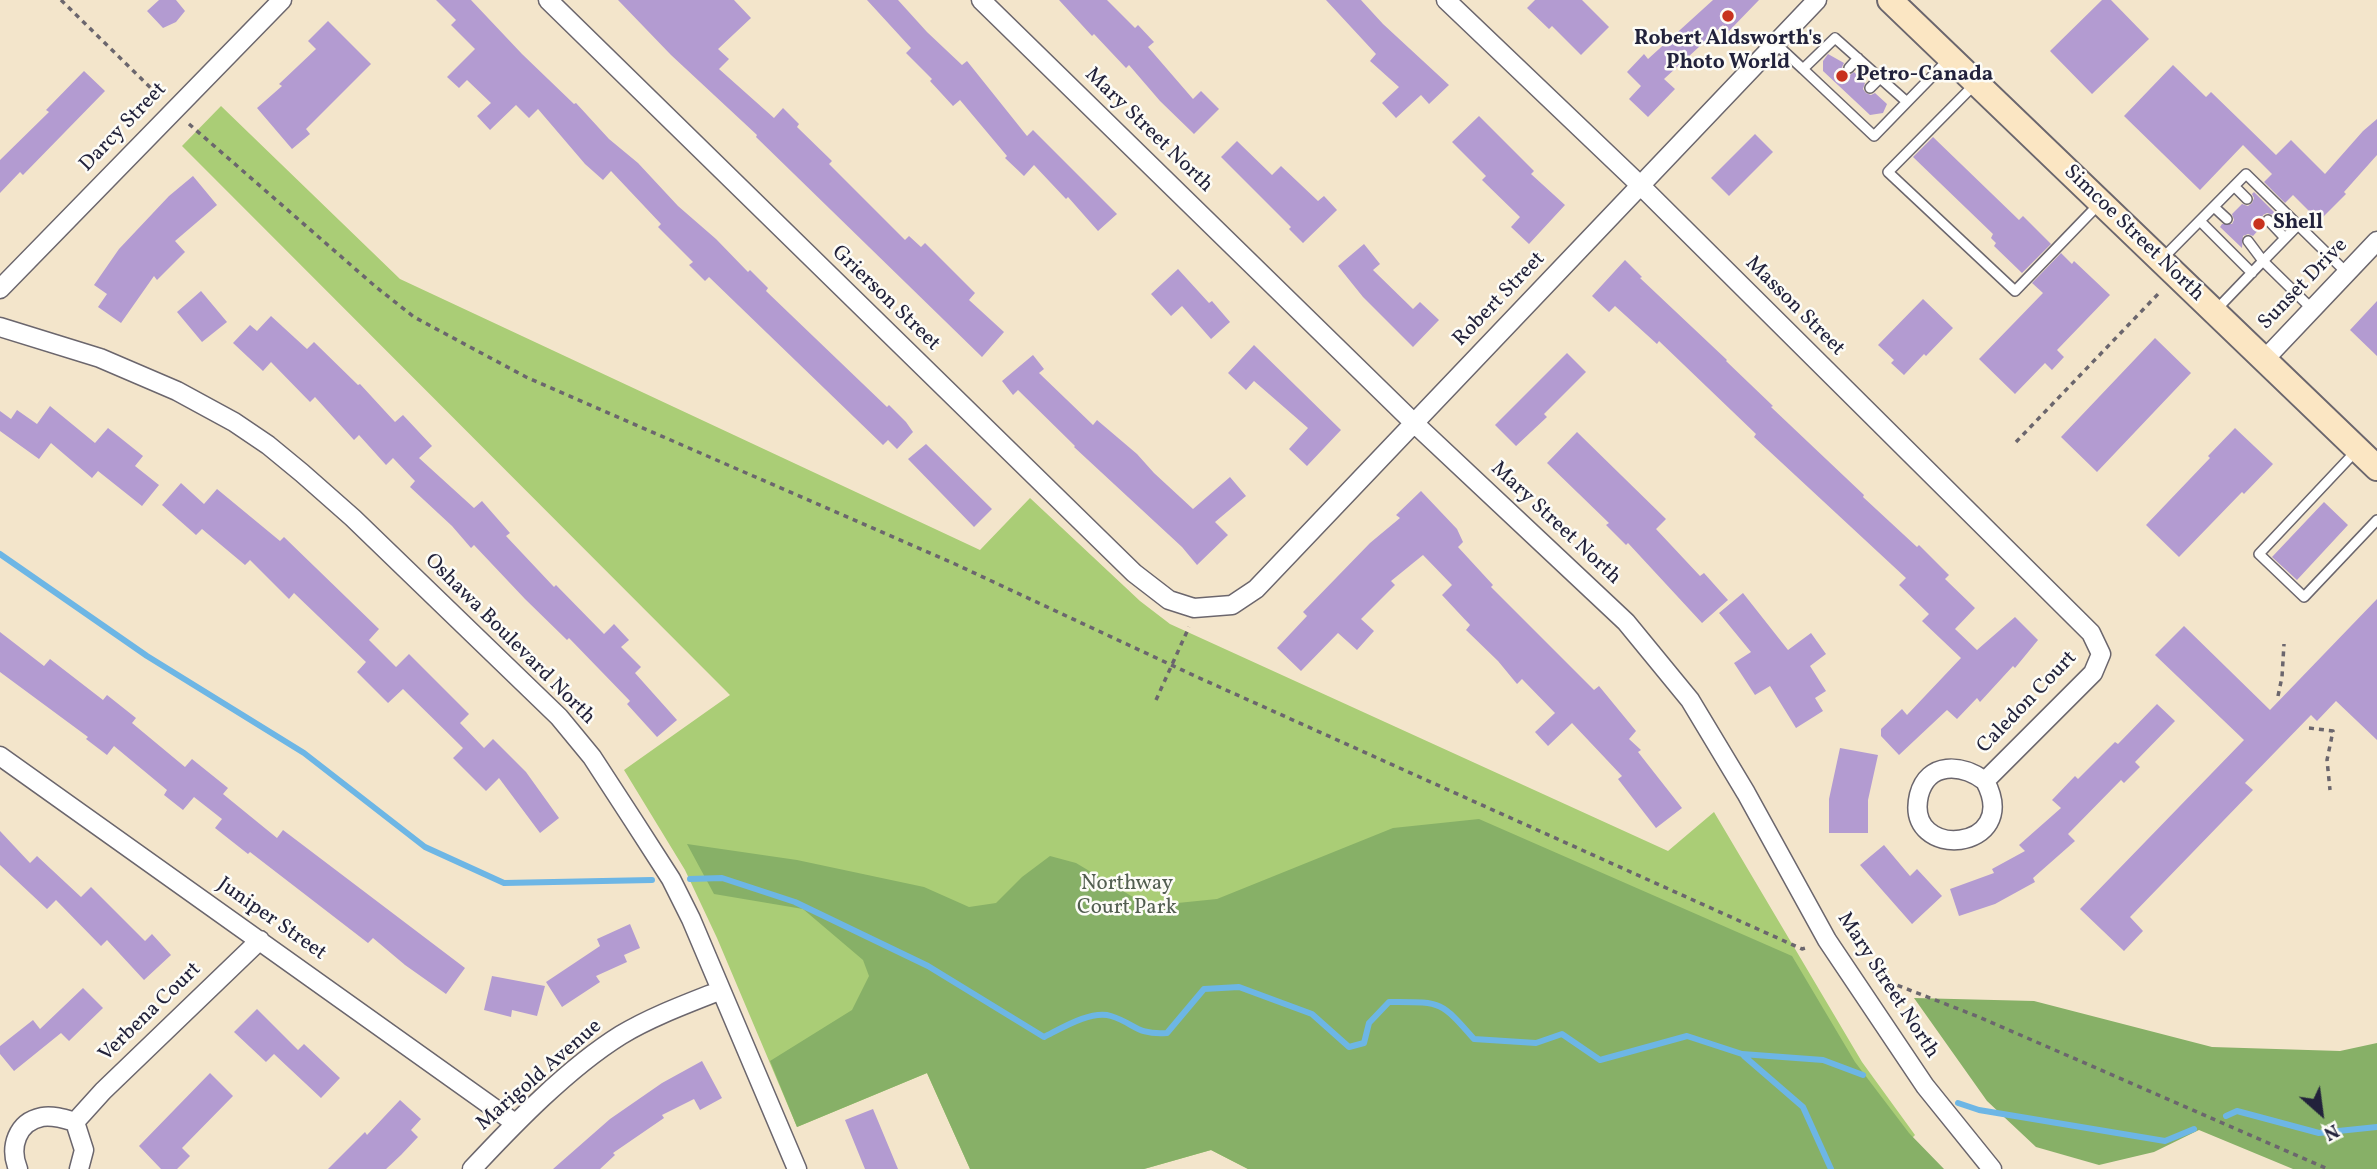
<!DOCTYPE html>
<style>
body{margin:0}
#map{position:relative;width:2377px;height:1169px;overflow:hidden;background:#f3e5cb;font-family:Vollkorn,serif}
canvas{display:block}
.north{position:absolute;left:2286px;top:1078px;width:70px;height:70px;-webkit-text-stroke:5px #fdfcf7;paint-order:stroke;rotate:152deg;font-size:19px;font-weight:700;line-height:28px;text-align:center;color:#22223b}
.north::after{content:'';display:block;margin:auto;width:24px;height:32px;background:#22223b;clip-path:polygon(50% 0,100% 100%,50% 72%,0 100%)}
</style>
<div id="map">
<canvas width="2377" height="1169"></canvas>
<div class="north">N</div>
</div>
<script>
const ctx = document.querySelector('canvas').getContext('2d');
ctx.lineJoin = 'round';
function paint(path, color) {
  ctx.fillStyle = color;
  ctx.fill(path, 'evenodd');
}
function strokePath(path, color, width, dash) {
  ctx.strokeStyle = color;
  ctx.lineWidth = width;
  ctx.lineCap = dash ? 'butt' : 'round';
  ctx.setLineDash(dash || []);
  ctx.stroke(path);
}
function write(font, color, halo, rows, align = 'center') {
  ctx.font = font + ' Vollkorn,serif';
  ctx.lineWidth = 5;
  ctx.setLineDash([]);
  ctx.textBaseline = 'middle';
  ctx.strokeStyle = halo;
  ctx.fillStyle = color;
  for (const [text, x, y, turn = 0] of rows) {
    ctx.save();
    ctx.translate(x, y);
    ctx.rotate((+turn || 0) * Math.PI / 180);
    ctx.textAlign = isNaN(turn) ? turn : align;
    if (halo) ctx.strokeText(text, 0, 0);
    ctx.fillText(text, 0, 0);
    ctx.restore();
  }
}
const green = new Path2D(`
 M221,106L400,279L980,550L1030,498L1140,601L1170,624L1668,851L1714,812L1862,1062L1915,1135L1882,1169H1248L1211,1150L1144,1169H970L927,1073L797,1127L717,938L685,870L624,770L730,695L182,146Z`);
const forest = new Path2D(`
 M1479,819L1792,956L1855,1062L1909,1133L1944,1169H1248L1211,1150L1144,1169H970L927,1073L797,1127L770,1061L852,1010L869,976L863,960L803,909L714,894L687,844L797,860L924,887L969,907L996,903L1022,877L1050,856L1076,863L1148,906L1217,899L1393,828Z
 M1914,998L2034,1001L2212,1047L2340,1051L2377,1043V1169H2293L2199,1130L2154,1152L2099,1165L2036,1147L1987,1101Z`);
const stream = new Path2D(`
 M0,554L147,656L304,753L425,847L504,883L652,880
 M690,879L722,878L795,902L928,966L1044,1037C1062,1028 1091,1010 1111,1016C1136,1024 1136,1035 1167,1033L1204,989L1239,987L1312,1014L1349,1047L1364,1043L1369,1023L1389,1002C1441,1002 1440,1000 1474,1039L1536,1043L1562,1034L1600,1060L1687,1036L1742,1054L1823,1060L1863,1075
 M1744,1056L1803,1107L1831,1169
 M1958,1103L1979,1110L2165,1141L2194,1129
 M2226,1116L2237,1111L2319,1133L2377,1127`);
const building = new Path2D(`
 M159,0H176L185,11L176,22L163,28L147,11Z
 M436,0H471L522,54L574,104L576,103L609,139L638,163L678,206L716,239L748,272L750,270L768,288L766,291L887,407L889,405L906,422L913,432L897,449L888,440L883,445L709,277L705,281L689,265L693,262L658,227L661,224L611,171L603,180L585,164L538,109L529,118L516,105L490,130L477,116L491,103L467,80L459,88L447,77L475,49L451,25L456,20Z
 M618,0H734L751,18L718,49L729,59L719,69L774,118L783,108L799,124L797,127L832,161L829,164L905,240L909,236L921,247L925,243L975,293L969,300L1004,332L982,357L756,137L757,135L671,55Z
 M867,0H898L927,32L962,65L967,61L1027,136L1033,130L1117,214L1098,231L1068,197L1066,199L1034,165L1024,176L1005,158L1007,156L960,100L953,106L930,81L932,79L906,53L911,48Z
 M1059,0H1107L1135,28L1138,25L1154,42L1148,47L1193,99L1201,91L1219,109L1194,134L1160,101L1129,65L1126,68L1094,34L1092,36Z
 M1326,0H1361L1383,24L1449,85L1429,104L1421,95L1396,118L1382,103L1399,87L1370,61L1376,54Z
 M1535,0H1582L1609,27L1581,55L1552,26L1549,29L1527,8Z
 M1713,0H1759L1729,31L1723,25L1664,79L1675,89L1648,117L1629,99L1641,86L1627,72L1644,54L1648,59Z
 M2102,0H2111L2149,39L2092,94L2050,51Z
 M328,21L371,64L306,129L310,134L292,149L257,108L282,86L279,84L316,49L308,41Z
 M1828,54L1844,63L1842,67L1845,74L1850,75L1854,72L1865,83L1863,89L1866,93L1871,95L1875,93L1887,104L1883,113L1870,115L1823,71V61Z
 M2173,65L2206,97L2211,92L2276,155L2291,140L2325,174L2363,131L2377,119V155L2344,192L2346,194L2319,221L2293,195L2285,203L2264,182L2272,174L2243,145L2200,190L2124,116Z
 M84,71L105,91L23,175L20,172L0,193V160L49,112L46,110Z
 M1479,116L1534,171L1531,174L1565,205L1529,244L1511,227L1520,217L1482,180L1486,176L1452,142Z
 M1755,134L1773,152L1729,196L1711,178Z
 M1933,137L2019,220L2023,216L2051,244L2022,273L1994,246L1996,243L1991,238L1993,234L1913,157Z
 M1237,141L1272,175L1281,166L1318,201L1324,196L1337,210L1303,243L1289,229L1291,227L1221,157Z
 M193,176L217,205L175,241L185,252L157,280L154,276L121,323L98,307L107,294L94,285L119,249L169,196Z
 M2254,192L2275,213L2273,215L2267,213L2263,215L2261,221L2263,225L2253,236L2248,234L2243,236L2242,248L2220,227L2222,224H2232L2234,220L2232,214L2242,204L2248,206L2252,203L2254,198L2252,194Z
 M1364,244L1380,264L1373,270L1413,309L1420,302L1439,320L1413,347L1363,297L1338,266Z
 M2061,253L2072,264L2074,261L2110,295L2057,350L2064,357L2052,370L2045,363L2015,394L1979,359L2043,293L2032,283Z
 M1625,260L1642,277L1640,278L1727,360L1726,361L1773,406L1771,407L1864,495L1863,497L1917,547L1919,545L1949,575L1945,579L1975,608L1955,629L1977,650L2015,617L2038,640L2015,668L2013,666L1980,702L1977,698L1957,719L1947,710L1899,755L1881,736V729L1902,709L1907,715L1961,658L1922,621L1929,614L1899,585L1906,578L1754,437L1756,434L1659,341L1657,344L1615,306L1609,312L1592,296Z
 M1178,269L1209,303L1212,301L1230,322L1211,339L1182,306L1171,316L1151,294Z
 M201,291L227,322L202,342L177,312Z
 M1923,299L1953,328L1926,356L1924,354L1904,375L1891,363L1894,360L1878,345Z
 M2377,301V356L2350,330Z
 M271,316L307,349L314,342L358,385L360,384L395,422L403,415L432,446L419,458L474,508L482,501L510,533L506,536L554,587L556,585L604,634L614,624L629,640L621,647L641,667L635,673L677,720L657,737L627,704L630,701L569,638L567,640L525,599L474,545L471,548L452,526L410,487L415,481L393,458L386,465L359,435L354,440L315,397L310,402L271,362L263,371L233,343L250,325L257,331Z
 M2155,338L2191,373L2097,472L2061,437Z
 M1254,345L1341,430L1307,466L1289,449L1308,428L1254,381L1246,390L1228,373Z
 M1567,353L1586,372L1544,414L1547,417L1516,446L1495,425Z
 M1033,355L1044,369L1039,373L1093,425L1097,420L1137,454L1154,473L1193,509L1230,477L1246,496L1215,522L1228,535L1197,565L1182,547L1074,447L1075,446L1018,390L1013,395L1002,381Z
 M50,406L95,443L108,428L143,456L135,466L159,485L142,506L98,471L92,478L51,443L39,459L0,431V411L11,419L17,410L37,424Z
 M2235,428L2273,464L2244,494L2242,492L2179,557L2146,525L2210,458L2208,456Z
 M1577,432L1666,519L1656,529L1700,576L1704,573L1728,600L1702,623L1628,543L1626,545L1606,525L1609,523L1547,463Z
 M926,444L992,509L974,527L908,459Z
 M181,483L204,504L217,489L280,541L284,537L379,629L369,640L396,667L409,654L469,714L460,723L484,748L493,739L526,772L559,818L540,833L499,778L486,791L453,758L463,748L403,689L388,703L357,672L366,662L294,593L289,599L250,560L245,565L202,529L196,535L162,505Z
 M1421,491L1457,529L1463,542L1458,547L1493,585L1491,587L1594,690L1599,686L1636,731L1629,739L1641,750L1638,752L1682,808L1656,828L1618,779L1622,776L1572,723L1548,746L1535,732L1555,713L1522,679L1517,684L1498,661L1466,630L1470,625L1442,595L1452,585L1423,555L1391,581L1395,585L1361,619L1374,631L1357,650L1338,633L1301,671L1277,648L1307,616L1303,612L1370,543L1400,518L1396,515Z
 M2324,502L2348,525L2297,580L2272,557Z
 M1743,593L1788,650L1811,633L1826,654L1810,666L1826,691L1815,698L1823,711L1796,728L1770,686L1755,695L1734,663L1751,652L1719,613Z
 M2377,599V740L2336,701L2317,721L2311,715L2245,783L2253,790L2130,917L2143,931L2124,951L2080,909L2244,740L2155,655L2184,626L2270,710Z
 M0,632L44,666L50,659L103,700L107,695L136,718L132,723L185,767L192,759L228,788L223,794L277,838L283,830L465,968L446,994L405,965L373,938L368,943L250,852L248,854L215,828L222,819L194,797L183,810L164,795L167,790L114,746L107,755L86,739L88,737L0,672Z
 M2157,704L2175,721L2135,762L2140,767L2124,783L2121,780L2068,834L2075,841L2033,878L2035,882L1995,904L1959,916L1950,889L1994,873L1992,869L2025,851L2019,845L2061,808L2052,800L2075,776L2078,779L2115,742L2118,744Z
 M1840,748L1878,755L1868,800V833H1829V799Z
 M0,831L30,863L37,856L81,897L91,887L145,941L152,934L171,955L144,980L107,940L101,946L56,900L47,909L0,865Z
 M1884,845L1910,876L1917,869L1942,896L1912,924L1860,865Z
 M630,924L640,948L624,955L627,962L596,976L600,982L562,1007L546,982L600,946L597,939Z
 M492,976L545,986L537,1016L512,1010L511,1017L484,1010Z
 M83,988L103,1008L69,1041L61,1033L14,1071L0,1054V1046L33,1020L40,1029Z
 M257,1009L298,1050L304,1044L340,1078L321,1098L274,1054L266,1062L234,1032Z
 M702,1061L722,1098L700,1110L694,1099L662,1115L664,1118L613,1153L615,1155L600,1169H553L610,1119L662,1083Z
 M210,1073L233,1096L182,1148L190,1156L177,1169H161L139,1146Z
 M400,1100L421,1119L411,1130L418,1137L401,1155L386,1169H328L365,1132L367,1135Z
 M873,1109L898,1169H865L845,1120Z`);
const path = new Path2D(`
 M61,0L160,97
 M189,124L376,287L414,317L526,377L955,564L1195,676L1802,949L1809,947
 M2016,442L2160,292
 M2278,696L2282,677L2284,644
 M1156,700L1189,627
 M2309,728L2333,731L2327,760L2330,790
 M1872,970L1889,982L1979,1017L2328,1169`);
const lane = new Path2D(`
 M1776,44L1803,69L1835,38L1907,102L1948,60
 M1849,68L1858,58
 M1803,69L1874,136L1907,102
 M1974,85L1888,172L2015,291L2098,205
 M1870,88L1880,78
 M2234,186L2247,199
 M2214,207L2227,219
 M2268,220L2285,238
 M2200,221L2252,273
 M2248,241L2263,261L2298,225
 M2162,259L2246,174L2347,273
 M2215,311L2263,261L2312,309
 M2356,451L2259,554L2304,597L2377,520`);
const street = new Path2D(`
 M548,0L1134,573L1169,600L1194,608L1232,605L1256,589L1817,0
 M981,0L1413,422L1626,622L1690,700L1746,793L1827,940L1925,1086L1992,1169
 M1446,0L1641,186L2091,633L2101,654L2093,673L1985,781C2023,852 1903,862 1919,795C1928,761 1962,764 1985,781
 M0,289L282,0
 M0,327L100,358L177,391L234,422L268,445L302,473L353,518L559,717L592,757L633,820L671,879L691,919L797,1169
 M2264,360L2377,241
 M0,756L515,1123
 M75,1122L103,1091L260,940
 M75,1122L84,1150L79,1169
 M18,1169C9,1147 17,1122 42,1117C53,1115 65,1119 75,1122
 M472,1169C514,1124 568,1068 621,1035C651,1017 686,1004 719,991`);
const secondary = new Path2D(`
 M1890,0L2377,468`);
const markers = [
 [1728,16,7,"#c8321e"],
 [1842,76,7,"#c8321e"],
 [2259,224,7,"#c8321e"]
];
const poiNames = [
 ["Robert Aldsworth's",1728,40,"center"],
 ["Photo World",1728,64,"center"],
 ["Petro-Canada",1856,76],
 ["Shell",2273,224]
];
const streetNames = [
 ["Darcy Street",124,128,-46],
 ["Mary Street North",1148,131,44],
 ["Simcoe Street North",2133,234,44],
 ["Sunset Drive",2304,285,-46],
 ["Grierson Street",885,299,44],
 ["Robert Street",1500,300,-46],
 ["Masson Street",1794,307,45],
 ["Mary Street North",1555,524,43],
 ["Oshawa Boulevard North",509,640,45],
 ["Caledon Court",2028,703,-46],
 ["Juniper Street",271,920,35],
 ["Mary Street North",1887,986,57],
 ["Verbena Court",151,1013,-44],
 ["Marigold Avenue",540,1076,-41]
];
const parkNames = [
 ["Northway",1127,885],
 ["Court Park",1127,909]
];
paint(green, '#aacd76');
paint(forest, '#87b067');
strokePath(stream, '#6db6e5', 6);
paint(building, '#b39bd1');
strokePath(lane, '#6b666d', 12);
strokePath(street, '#6b666d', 21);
strokePath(secondary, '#6b666d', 28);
strokePath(path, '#6b666d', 3.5, [5, 5]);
strokePath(lane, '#fff', 9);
strokePath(street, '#fff', 18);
strokePath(secondary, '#fbe6c3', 24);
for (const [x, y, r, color] of markers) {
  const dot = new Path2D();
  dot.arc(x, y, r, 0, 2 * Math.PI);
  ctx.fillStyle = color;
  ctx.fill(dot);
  strokePath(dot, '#fdfcf7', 2.5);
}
write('bold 21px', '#22223b', '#fdfcf7', poiNames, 'left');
write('21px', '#22223b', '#fdfcf7', streetNames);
write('21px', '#525e50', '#fdfcf7', parkNames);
</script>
